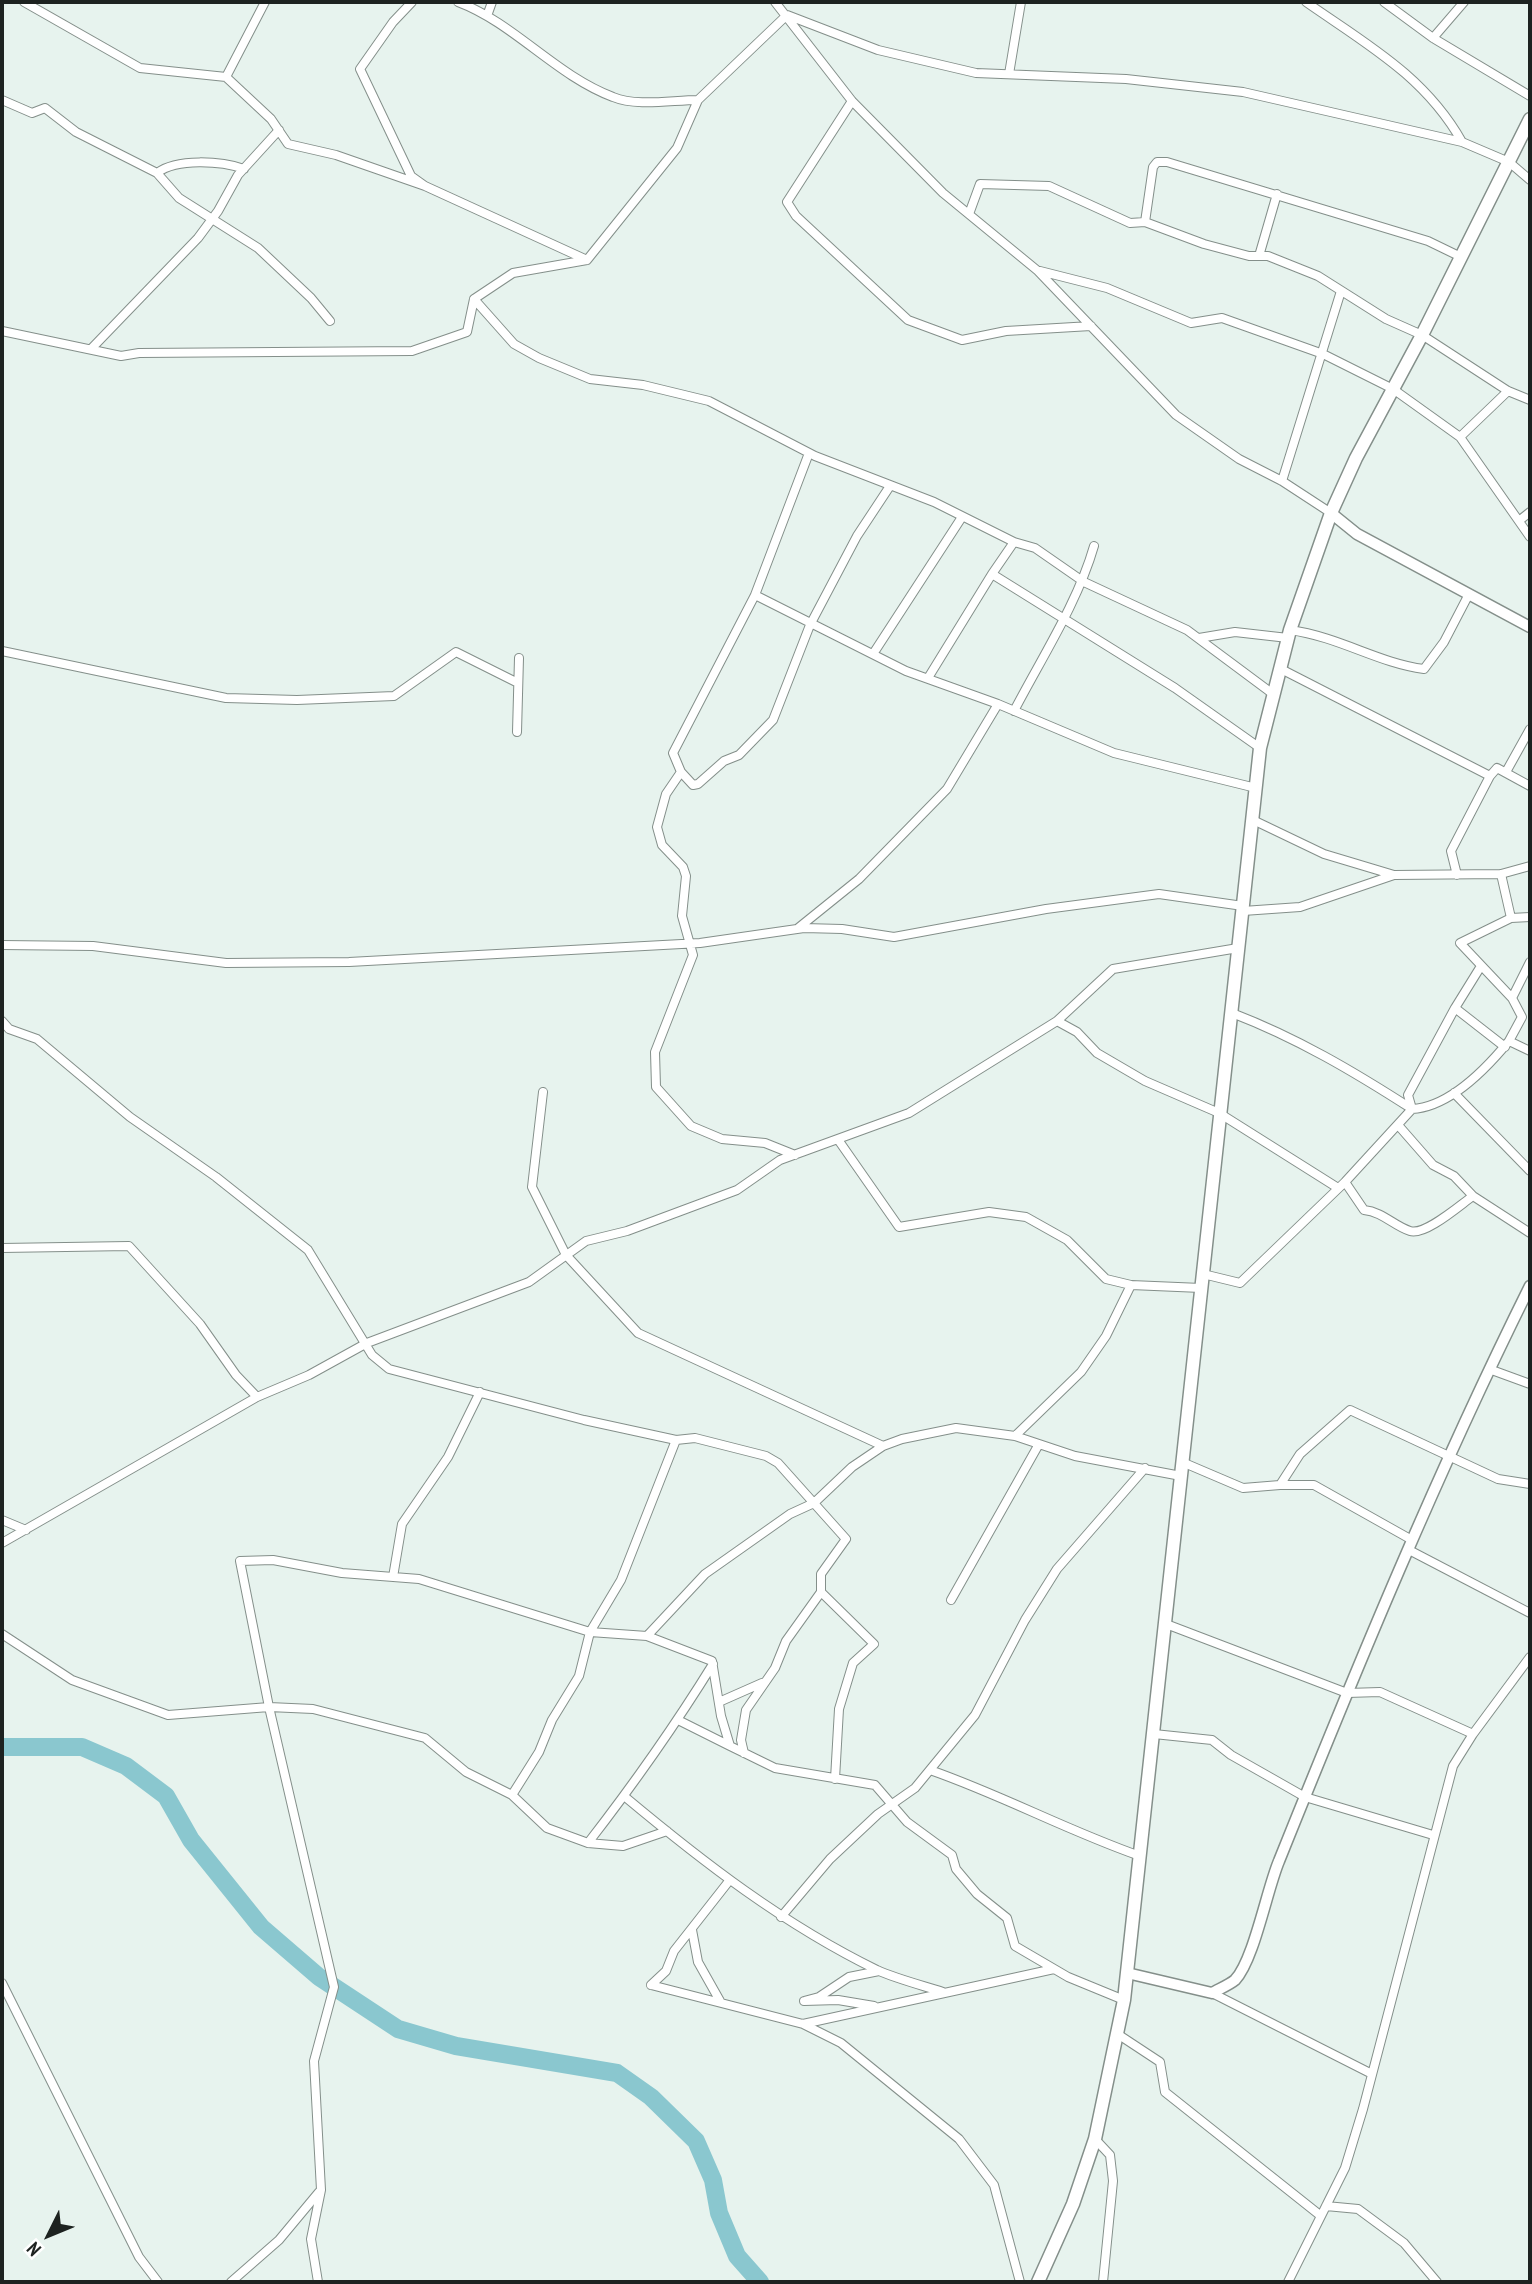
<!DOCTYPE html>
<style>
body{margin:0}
#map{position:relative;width:1532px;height:2284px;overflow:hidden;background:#e7f3ee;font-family:"PT Sans Narrow",sans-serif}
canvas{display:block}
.frame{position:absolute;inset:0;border:4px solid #1d2220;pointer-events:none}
.north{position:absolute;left:14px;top:2200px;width:70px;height:70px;-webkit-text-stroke:5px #fff;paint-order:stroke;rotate:227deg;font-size:19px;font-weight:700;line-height:28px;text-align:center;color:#1d2220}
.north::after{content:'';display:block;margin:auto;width:24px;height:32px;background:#1d2220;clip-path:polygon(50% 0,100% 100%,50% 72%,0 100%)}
</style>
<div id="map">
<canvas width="1532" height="2284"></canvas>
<div class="frame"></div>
<div class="north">N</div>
</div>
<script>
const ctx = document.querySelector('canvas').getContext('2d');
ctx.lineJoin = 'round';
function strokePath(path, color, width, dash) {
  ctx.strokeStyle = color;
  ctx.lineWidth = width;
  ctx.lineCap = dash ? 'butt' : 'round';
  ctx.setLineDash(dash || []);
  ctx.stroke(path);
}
const river = new Path2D(`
 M2,1747H82L126,1766L166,1796L191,1840L261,1927L319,1977L398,2029L456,2046L617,2073L651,2097L696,2141L713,2180L719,2213L737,2256L760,2282`);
const minor = new Path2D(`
 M24,2L140,68L226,77L271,119L288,144L336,155L425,186
 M412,2L393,22L360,69L411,176L425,186L587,260
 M458,2C514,23 555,75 613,97C637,107 672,100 698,100
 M775,2L852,101L943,193L1038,271L1176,415L1239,459L1282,481L1331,513
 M1306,2C1366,44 1425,76 1462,142
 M1384,2L1433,38L1530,96
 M487,16L492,2
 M1433,38L1464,2
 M1009,74L1021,2
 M226,77L265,2
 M2,100L32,113L45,108L76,132L157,173
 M852,101L787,202L796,216L908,320L962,340L1006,331L1091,326
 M244,169C221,161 177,158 157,173L179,198L258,248L311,298L330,321
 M969,214L980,184L1049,186L1130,223L1145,222L1204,244L1249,256H1268L1318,276L1386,319L1422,335L1508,391L1530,400
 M1145,222L1153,167L1157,162H1167L1428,241L1461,257
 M1259,256L1277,194
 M1040,271L1107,288L1191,323L1222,318L1323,354L1393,389L1460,437L1530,537
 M474,299L514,344L539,358L590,379L643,385L709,401L815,456L934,502L1014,542L1035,548L1084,582L1187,630L1273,694
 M2,331L121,356L139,353L412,351L467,332L474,299L513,273L587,260L677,148L698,100L787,15L878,50L976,73L1126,79L1243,92L1462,142L1509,162L1530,180
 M91,349L198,238L218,211L238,175L279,130
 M1460,437L1508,391
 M809,453L755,595L906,671L998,704L1114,753L1256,788
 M1282,481L1341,291
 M1520,520L1530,512
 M1014,542L992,574L1175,688L1260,748
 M755,595L673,753L681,772L666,794L657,827L662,845L683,867L686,876L682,916L693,955L655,1052L656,1087L691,1126L722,1139L765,1143L795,1155
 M1290,630C1340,637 1378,663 1424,669L1444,642L1469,594
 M1199,638L1235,632L1288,638
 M2,651L226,698L297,700L394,696L456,652L518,683
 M873,654L962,517
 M1279,668L1490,776L1497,768L1530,786
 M928,678L992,574
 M1014,711C1041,659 1078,602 1094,546
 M517,732L519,658
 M681,772L693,785L698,784L724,761L739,755L773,720L810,625L857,536L890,486
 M1506,772L1530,729
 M1253,820L1324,854L1394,875L1501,874L1530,866
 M1501,874L1511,918L1460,943L1512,998
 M1457,875L1451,851L1490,776
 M1243,911L1300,907L1394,875
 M1511,918L1530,917
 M797,929L859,879L947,789L998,704
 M2,945L93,946L226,963L349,962L700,943L804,928L842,929L894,937L1046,909L1159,894L1243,906
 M1455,1008L1481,966
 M1232,1013C1297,1038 1353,1071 1412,1109
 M2,1021L9,1029L37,1039L130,1117L216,1177L308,1250L372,1355L389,1369L584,1420L676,1440L695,1438L766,1456L778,1463L846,1539L821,1574V1592L874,1644L853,1663L839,1709L835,1779
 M1057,1021L1077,1032L1097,1053L1145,1081L1219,1113L1338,1188
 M1509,1041L1522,1017L1512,998L1530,962
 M543,1092L532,1187L566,1255L638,1333L883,1446
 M1454,1093L1530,1171
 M1412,1109L1408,1095L1455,1008L1505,1047
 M1398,1125L1433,1165L1454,1176L1473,1196L1530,1233
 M839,1141L899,1227L989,1212L1026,1217L1067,1240L1106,1279L1131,1285
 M1345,1182L1364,1210C1383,1212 1394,1226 1410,1231C1425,1236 1460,1205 1473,1196
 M2,1248L129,1246L200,1324L236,1375L257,1397
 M1203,1274L1240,1283L1345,1182L1412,1109C1449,1107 1486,1069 1509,1041L1530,1051
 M1489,1369L1530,1384
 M1015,1436L1081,1372L1106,1336L1131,1285L1201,1288
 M1182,1462L1243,1488L1280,1485L1300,1454L1350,1410L1498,1479L1530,1484
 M1280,1485H1314L1412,1540
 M2,1520L26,1530
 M2,1543L257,1397L309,1375L367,1343L529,1282L586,1241L627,1231L737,1190L780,1160L909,1113L1057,1021L1113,969L1238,948
 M1409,1550L1530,1613
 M393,1577L402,1524L448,1457L480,1392
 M951,1600L1039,1444
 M1166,1624L1347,1693L1380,1692L1473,1734L1530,1657
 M2,1634L72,1680L168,1715L269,1707L313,1709L425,1738L466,1772L512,1795
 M647,1636L712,1661L721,1716L730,1746L775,1768L875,1785L907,1822L952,1855L956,1869L977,1894L1007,1918L1015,1946L1068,1977L1124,2000
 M719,1702L762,1683
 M678,1720L730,1746
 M1154,1734L1212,1740L1231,1755L1305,1797L1433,1835
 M744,1753L741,1740L746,1710L775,1668L786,1641L821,1592
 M930,1770C1002,1795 1068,1831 1140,1856
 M624,1796C703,1862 783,1924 877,1970C897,1979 921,1985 943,1992
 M667,1831L623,1846L588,1843L547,1828L512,1795L539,1752L552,1720L579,1676L590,1632L621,1580L676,1440
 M588,1843C633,1785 674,1727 713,1664
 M781,1917L830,1859L878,1814L915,1788L975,1715L1025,1620L1057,1569L1145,1468
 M692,1930L698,1962L720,2001
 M2,1983L139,2257L158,2282
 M651,1985L803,2024L1054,1969
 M651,1985L666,1971L674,1951L729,1881
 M1212,1993L1372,2074
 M874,2006L838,2000L804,2001L819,1997L849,1977L879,1971
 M803,2024L841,2043L959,2139L994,2185L1020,2282
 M1116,2033L1160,2062L1165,2092L1321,2216L1345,2168L1363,2109L1453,1766L1473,1734
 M1095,2139L1110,2155L1113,2181L1103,2282
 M1326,2206L1358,2209L1404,2243L1437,2282
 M231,2282L279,2240L319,2192
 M318,2282L311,2239L321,2190L314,2061L334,1987L269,1707L240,1561L273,1560L342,1573L419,1579L590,1632L647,1636L705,1574L790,1514L814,1503L852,1467L883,1446L902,1439L956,1428L1015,1436L1075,1456L1181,1476
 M1288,2282L1321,2216`);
const tertiary = new Path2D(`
 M1331,513L1357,534L1530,627
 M1127,1973L1212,1993C1219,1989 1229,1985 1235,1980C1254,1960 1267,1889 1279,1861C1357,1667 1437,1473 1530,1286`);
const primary = new Path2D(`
 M1038,2282L1073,2204L1095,2139L1124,2000L1260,748L1290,630L1331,513L1356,458L1422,335L1530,119`);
strokePath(river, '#8ac7cf', 18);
strokePath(minor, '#848f8a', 10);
strokePath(tertiary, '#848f8a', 13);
strokePath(primary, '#848f8a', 15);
strokePath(minor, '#fff', 8);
strokePath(tertiary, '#fff', 10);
strokePath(primary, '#fff', 12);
</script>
